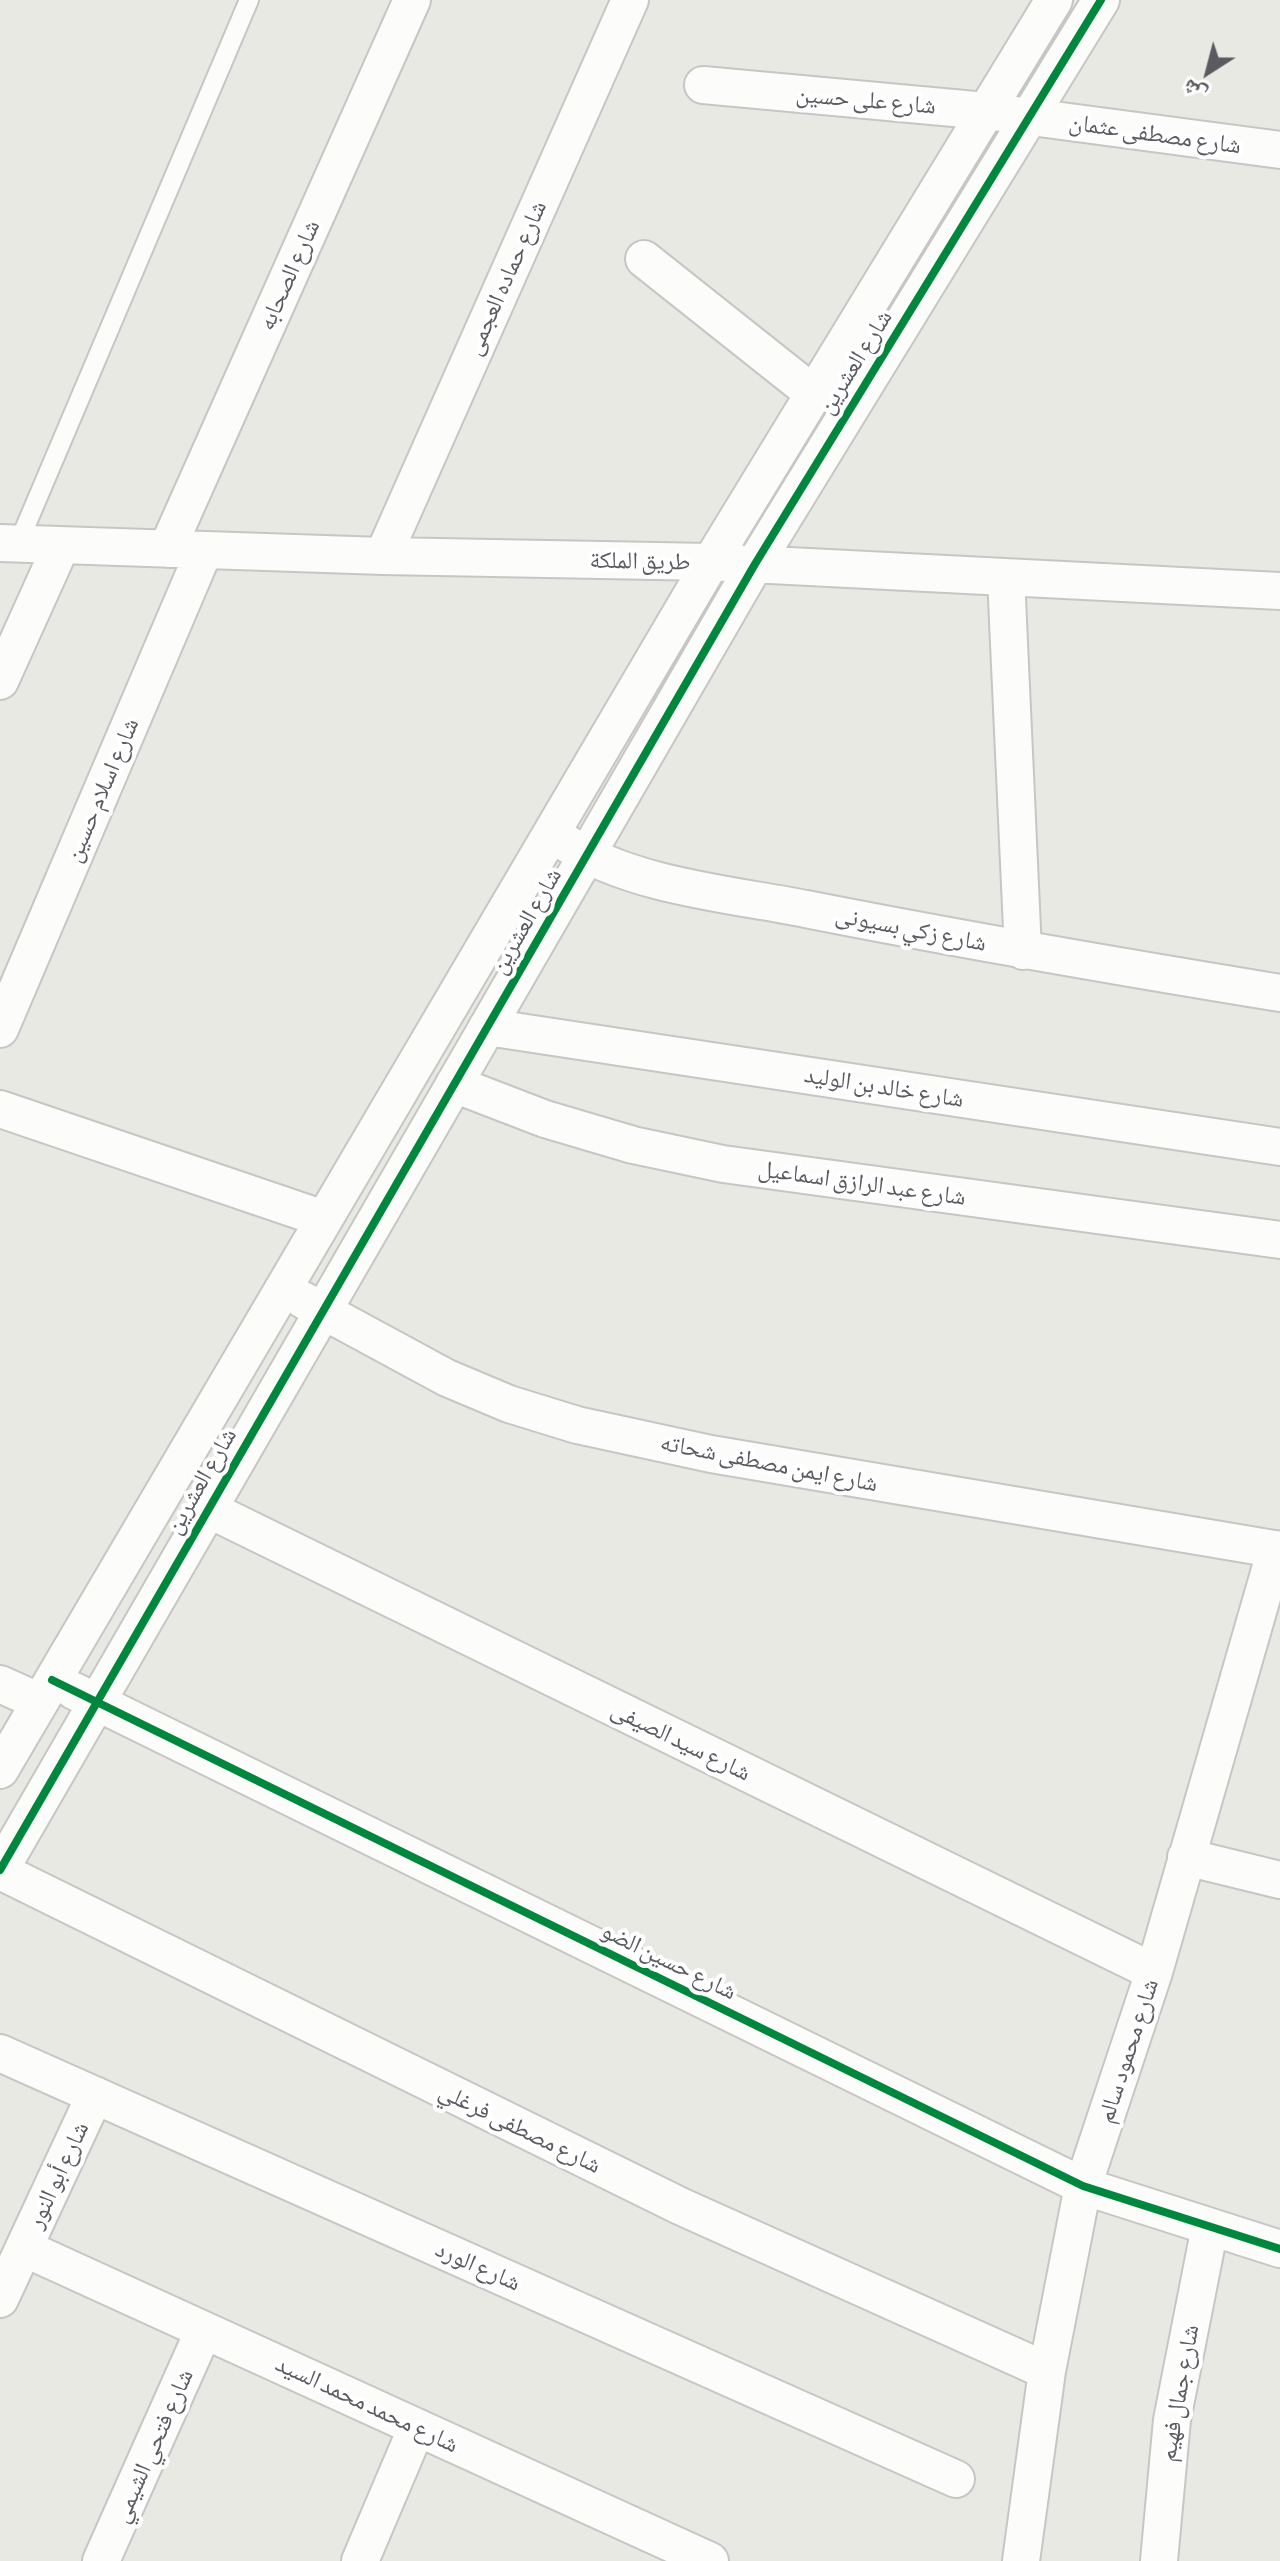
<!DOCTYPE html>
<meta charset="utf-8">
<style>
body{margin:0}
#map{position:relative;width:1280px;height:2561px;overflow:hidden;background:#e9e9e3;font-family:"Asap Condensed","Noto Naskh Arabic",sans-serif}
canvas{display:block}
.north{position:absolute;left:1168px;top:32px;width:80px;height:80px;-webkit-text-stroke:6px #fff;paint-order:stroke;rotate:216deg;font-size:22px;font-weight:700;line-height:32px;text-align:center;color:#5a5b61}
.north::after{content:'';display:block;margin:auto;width:28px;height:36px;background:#5a5b61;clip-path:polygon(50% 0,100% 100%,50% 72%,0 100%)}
</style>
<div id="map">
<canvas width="1280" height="2561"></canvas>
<div class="north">ش</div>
</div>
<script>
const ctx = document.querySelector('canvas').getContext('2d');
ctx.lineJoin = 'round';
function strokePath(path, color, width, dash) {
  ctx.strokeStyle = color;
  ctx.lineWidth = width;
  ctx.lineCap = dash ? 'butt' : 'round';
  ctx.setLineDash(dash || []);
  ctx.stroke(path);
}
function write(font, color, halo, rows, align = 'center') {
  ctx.font = font + ' "Asap Condensed","Noto Naskh Arabic",sans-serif';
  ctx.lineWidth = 8;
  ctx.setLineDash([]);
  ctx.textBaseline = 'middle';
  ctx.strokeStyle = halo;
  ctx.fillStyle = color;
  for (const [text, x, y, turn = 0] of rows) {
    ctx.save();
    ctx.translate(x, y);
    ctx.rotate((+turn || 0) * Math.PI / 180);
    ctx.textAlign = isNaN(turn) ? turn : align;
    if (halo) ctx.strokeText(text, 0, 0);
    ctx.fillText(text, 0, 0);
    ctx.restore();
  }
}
const service = new Path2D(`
 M18,544L249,0`);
const minor = new Path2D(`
 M703,85L986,111L1280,150
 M644,259L814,394
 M0,543L383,556L711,562L1280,591
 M167,549L412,0
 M383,556L630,0
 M1006,577L1023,951
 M0,681L61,546
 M566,843C633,886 729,894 806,909C963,940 1121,967 1280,993
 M487,1027L1280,1147
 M0,1029L204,551
 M454,1084L545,1119L633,1145L723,1164L1280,1240
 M0,1109L324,1219
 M303,1300L447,1378L509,1404L577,1425L711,1454L1280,1550
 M208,1509L1154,1972
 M0,1684L40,1702
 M74,1691L1083,2186L1280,2249
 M0,1770L711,562L1054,0
 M1186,1857L1280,1880
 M0,1870L755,564L1101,0
 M0,1871L680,2206L1047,2371
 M0,2053L956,2479
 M24,2248L710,2561
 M0,2299L95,2095
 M101,2561L204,2330
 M360,2561L417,2427
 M1021,2561L1047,2371L1083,2186L1154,1972L1276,1549
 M1159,2561L1172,2420L1210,2227`);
const cycleway = new Path2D(`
 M52,1680L1083,2186L1280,2249
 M0,1870L755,564L1101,0`);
const streetNames = [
 ["شارع على حسين",866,100,5],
 ["شارع مصطفى عثمان",1155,134,8],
 ["شارع الصحابه",289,275,-66],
 ["شارع حماده العجمى",506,278,-66],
 ["شارع العشرين",855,362,-58],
 ["طريق الملكة",640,561,1],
 ["شارع اسلام حسين",102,790,-67],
 ["شارع العشرين",526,921,-60],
 ["شارع زكي بسيونى",911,929,11],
 ["شارع خالد بن الوليد",884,1087,9],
 ["شارع عبد الرازق اسماعيل",862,1183,8],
 ["شارع ايمن مصطفى شحاته",769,1463,11],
 ["شارع العشرين",201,1481,-60],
 ["شارع سيد الصيفى",681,1741,26],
 ["شارع حسين الضو",669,1961,26],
 ["شارع محمود سالم",1128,2051,-72],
 ["شارع مصطفى فرغلي",520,2128,26],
 ["شارع أبو النور",58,2175,-65],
 ["شارع الورد",478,2266,24],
 ["شارع جمال فهيم",1179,2393,-80],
 ["شارع محمد محمد السيد",367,2404,25],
 ["شارع فتحي الشيمي",153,2446,-66]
];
strokePath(service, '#c6c6c4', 22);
strokePath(minor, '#c6c6c4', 40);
strokePath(service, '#fcfcfb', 18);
strokePath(minor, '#fcfcfb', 36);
strokePath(cycleway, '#00873e', 8);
write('24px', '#5a5b61', '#fff', streetNames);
</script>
